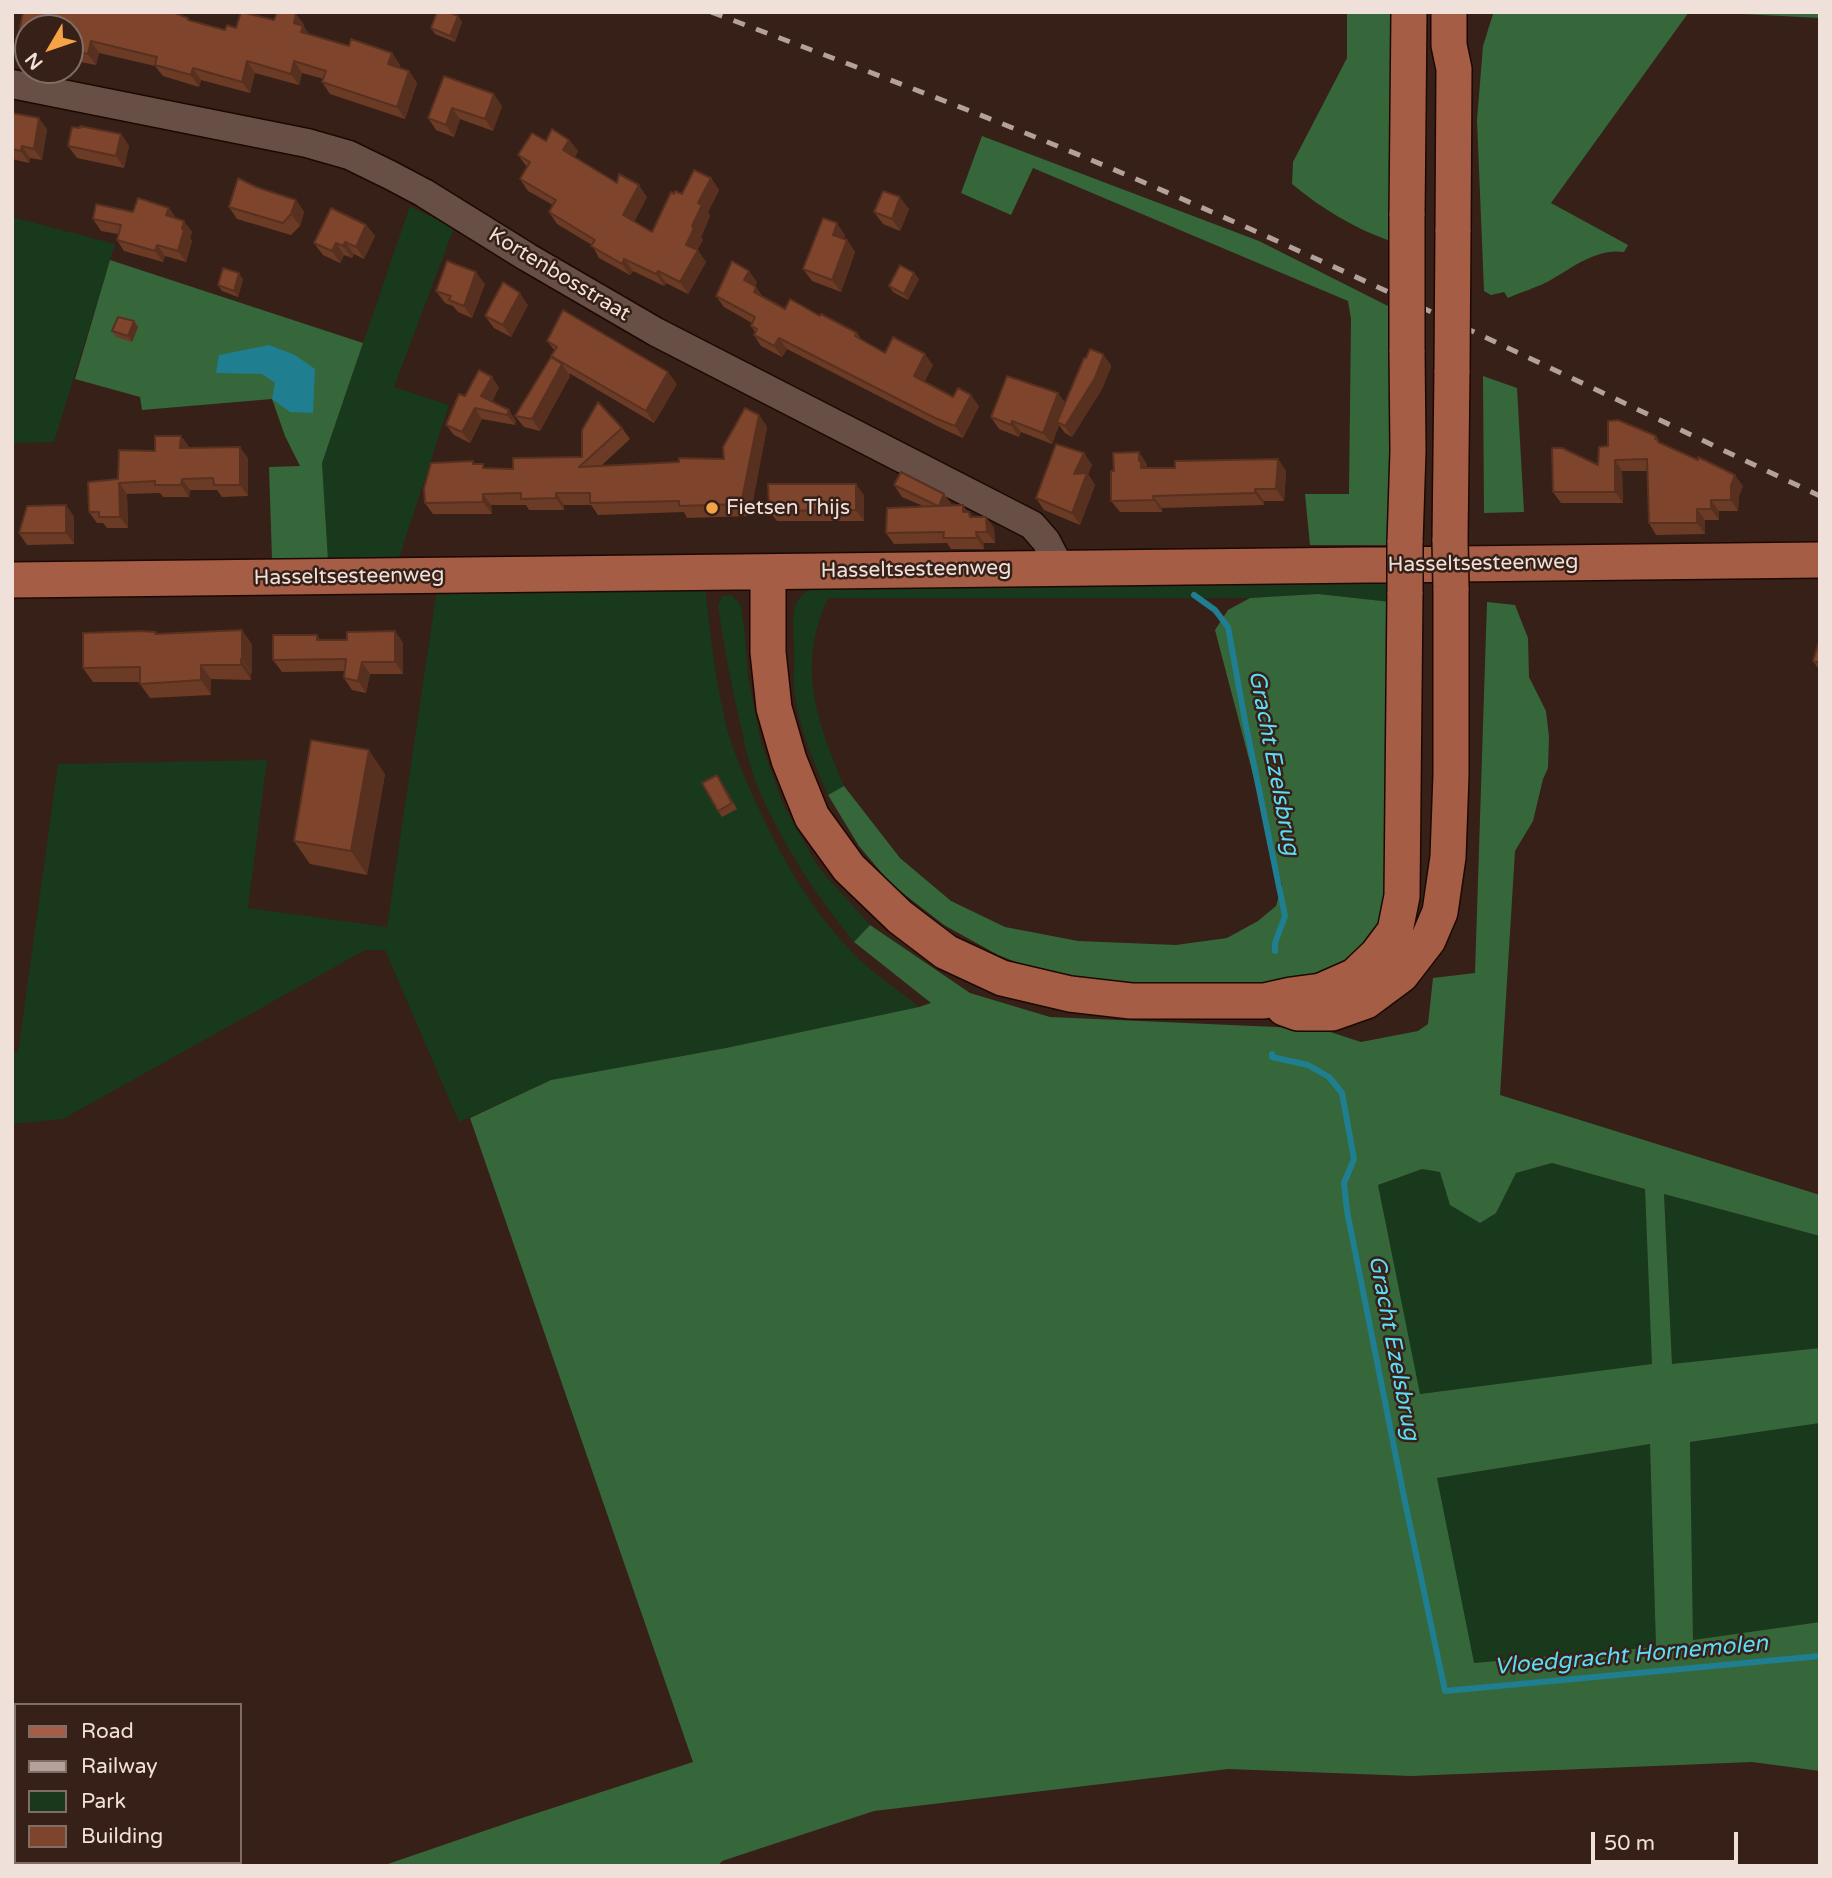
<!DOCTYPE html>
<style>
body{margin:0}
#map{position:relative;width:1832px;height:1878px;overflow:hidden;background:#362017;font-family:"Varela Round",sans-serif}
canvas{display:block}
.frame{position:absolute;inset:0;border:14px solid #efe0d9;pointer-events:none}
.legend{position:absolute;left:14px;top:1703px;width:228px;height:161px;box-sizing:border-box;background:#362017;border:2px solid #806d65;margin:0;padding:9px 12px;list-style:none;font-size:21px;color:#efe0d9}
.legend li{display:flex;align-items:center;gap:14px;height:35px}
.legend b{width:35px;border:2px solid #806d65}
.north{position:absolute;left:14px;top:14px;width:70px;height:70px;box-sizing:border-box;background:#362017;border:2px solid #806d65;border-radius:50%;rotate:231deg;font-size:19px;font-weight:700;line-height:28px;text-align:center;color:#efe0d9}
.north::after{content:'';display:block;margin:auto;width:24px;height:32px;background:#f5a345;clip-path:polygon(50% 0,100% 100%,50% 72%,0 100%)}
.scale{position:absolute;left:1591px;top:1832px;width:147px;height:32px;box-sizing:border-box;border:4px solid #efe0d9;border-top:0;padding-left:9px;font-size:21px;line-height:24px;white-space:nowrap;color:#efe0d9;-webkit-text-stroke:5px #362017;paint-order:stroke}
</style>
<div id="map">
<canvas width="1832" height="1878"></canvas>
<div class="frame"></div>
<ul class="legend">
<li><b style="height:9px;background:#a55d45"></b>Road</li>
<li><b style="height:9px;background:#b3a19a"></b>Railway</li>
<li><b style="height:19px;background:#18391c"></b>Park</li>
<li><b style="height:19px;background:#7e452c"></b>Building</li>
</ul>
<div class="north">N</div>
<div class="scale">50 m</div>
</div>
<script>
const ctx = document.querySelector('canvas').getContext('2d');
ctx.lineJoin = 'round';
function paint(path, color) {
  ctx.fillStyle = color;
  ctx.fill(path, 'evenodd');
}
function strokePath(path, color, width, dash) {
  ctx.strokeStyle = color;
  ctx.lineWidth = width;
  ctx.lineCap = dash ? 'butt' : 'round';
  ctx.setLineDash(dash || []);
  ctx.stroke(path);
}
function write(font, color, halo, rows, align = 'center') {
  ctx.font = font + ' "Varela Round",sans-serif';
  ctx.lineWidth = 5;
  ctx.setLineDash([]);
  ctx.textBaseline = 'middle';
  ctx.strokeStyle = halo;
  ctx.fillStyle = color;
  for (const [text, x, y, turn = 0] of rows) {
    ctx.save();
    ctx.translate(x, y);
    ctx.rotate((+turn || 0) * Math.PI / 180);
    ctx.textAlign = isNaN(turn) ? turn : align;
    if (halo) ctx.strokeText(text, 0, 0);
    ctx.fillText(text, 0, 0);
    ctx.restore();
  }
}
const green = new Path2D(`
 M410,206L454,228L394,387L449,405L399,558L328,560L322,463Z
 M12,217L115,244L54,442L12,443Z
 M1390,579L1391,602L1318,594L1250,598H828C796,668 817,720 844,786L828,795C813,759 797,725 794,685C793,673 795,660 794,647C794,633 791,618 796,604C800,594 811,588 820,582Z
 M705,583C709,629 715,675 725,721C732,750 745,778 757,805C783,861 815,917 860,960C878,977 900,991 919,1007L726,1048L551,1080L459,1122L385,950H365L63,1119L12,1124V1052L18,1053L58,764L267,760L248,908L387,927L437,589Z
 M731,595L740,604L744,625L748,676L761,743L783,804L818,867L870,925L854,942C816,895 782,844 758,788C751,771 746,750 742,732C732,690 724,648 718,605L722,596Z
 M1552,1163L1645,1189L1653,1364L1419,1394L1378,1185L1422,1169L1441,1172L1450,1205L1496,1213L1516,1173Z
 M1664,1194L1820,1236V1348L1672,1364Z
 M1820,1423V1622L1693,1640L1690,1442Z
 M1650,1444L1656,1648L1473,1663L1437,1478Z`);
const forest = new Path2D(`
 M1347,12H1394L1390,241C1354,228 1322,209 1292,184L1293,162L1347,58Z
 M1495,12H1689L1551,203L1628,245L1624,252C1596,248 1572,268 1549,281C1536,288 1521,292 1508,298L1504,292L1491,295L1484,291L1477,120L1483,46L1493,14Z
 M1704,12H1820V18Z
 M982,136L1259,241L1390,307L1392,545H1310L1305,494H1349L1351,319L1348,301L1033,168L1011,215L961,193Z
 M110,260L363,343L322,463L328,560L272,559L269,467L300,466L285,436L272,399L142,410L140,397L75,379Z
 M1483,376L1517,388L1524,512L1484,513Z
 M1318,594L1391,602L1388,896L1380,927L1345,970L1305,983L1119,986L1046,974L998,955L944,925L891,884L859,846L828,795L844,786L900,858L951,901L1005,927L1078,941L1176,945L1227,938L1258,921L1276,906L1282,885L1215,630L1228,610L1250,598Z
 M1487,602L1515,605L1528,638L1529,677L1546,711L1549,737L1548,768L1543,779L1533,821L1515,851L1500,1095L1820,1195V1236L1664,1194L1672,1364L1820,1348V1423L1690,1442L1693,1640L1820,1622V1771L1752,1762L1411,1776L1228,1769L874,1811L722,1861L718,1866H382L519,1819L693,1762L470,1118L551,1080L726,1048L919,1007L931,1003L854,942L870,925L970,993L1050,1017L1321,1029L1361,1042L1418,1031L1428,1024L1433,978L1475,973ZM1552,1163L1645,1189L1652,1364L1420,1394L1378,1185L1422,1169L1440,1172L1450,1205L1480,1223L1496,1213L1516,1173ZM1650,1444L1656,1647L1474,1663L1437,1478Z`);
const water = new Path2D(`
 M269,345L295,355L315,369L313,413L290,412L272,399L275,383L262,374L216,373L219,355Z`);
const stream = new Path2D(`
 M1194,595L1215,610L1228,627L1245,721L1285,916L1275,943V951
 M1272,1054V1057L1308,1065L1329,1077L1342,1093L1354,1159L1344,1183L1347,1211L1404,1497L1445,1691L1820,1656`);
const minor = new Path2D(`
 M12,84L307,143L349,155L390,175L424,193L527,257L656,332L1032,525L1046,541L1060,568`);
const major = new Path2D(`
 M1449,12V45L1454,69L1453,232
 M1407,216L1409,12
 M1450,541L1452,370
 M1405,543L1408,451L1407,350
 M768,572V652L774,708L789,760L812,817L849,868L900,917L946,952L1002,978L1070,994L1131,1001H1264L1291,995L1321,991L1355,976L1377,955L1395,931L1402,896L1405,592
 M12,580L1820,560
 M1284,1008L1298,1013H1332L1366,1001L1401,975L1428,940L1440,912L1448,857L1451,775V588`);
const rail = new Path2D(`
 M711,12C854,66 996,119 1136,179C1367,278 1593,389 1820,496`);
const majorBridge = new Path2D(`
 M1407,350V216
 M1452,370L1453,232
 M1450,541L1451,588
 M1405,592V543`);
const wall = new Path2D(`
 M23,12H172L188,18L190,21L225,30L227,25L236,28L241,12L274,20L277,12H291L296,14L304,25V27L309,34L349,46L351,39L392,53L400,65L399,68L409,71L417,83L405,119L330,94L322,82L324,79L302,73L299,85L255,73L250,93L201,80L199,87L163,76L155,66L99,53L96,65L70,60V28H28V54L24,53L17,42Z
 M458,16L462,22L455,42L435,34L431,28Z
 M444,76L502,106L493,131L460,119L454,137L436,130L428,118Z
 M12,113L47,129L42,160L30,158L29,163L12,159Z
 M80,128L121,134L129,146L124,168L77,158L68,146Z
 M569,140L578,151L575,157L617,183L647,197L634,222L652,232L674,194H682L711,178L719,190L708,212L710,216L701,237L703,240L697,250L706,262L688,294L666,283L664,286L633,271L630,275L599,258L592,245L557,224L549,212L553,205L528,191L520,179L527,167L518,155L546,141Z
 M256,187L296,200L304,212L300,226L291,235L237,219L229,207Z
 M169,208L176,218L192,232L190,238L192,241L186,262L165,256L163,262L124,251L117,240L118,234L101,231L93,219L133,212Z
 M909,209L900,231L883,224L874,212Z
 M366,225L375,236L364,259L354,254L352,258L344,255L340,263L323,255L314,243Z
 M845,235L844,239L847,240L855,252L841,292L812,281L803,269Z
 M914,273L919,279L908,300L893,292L889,286Z
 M243,279L238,297L222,291L218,285Z
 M757,282L755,286L763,297L785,309L820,316L857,333L862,341L885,353L933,365L924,382L953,397L979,406L963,438L943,429L787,349L782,357L761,346L754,335L755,332L751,326L752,323L724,307L716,296Z
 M485,284L472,318L458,312L453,306L445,303L436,291Z
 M528,305L511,337L494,328L485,316Z
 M134,321L138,327L132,342L116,337L112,331Z
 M547,341L677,384L654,423L569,373L570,376L540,431L524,427L515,416L553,358L551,356L555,351Z
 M1111,365L1102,389L1072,437L1065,433L1059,425L1052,444L1021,432L1019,437L999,429L991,417L1065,403Z
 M499,387L492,402L516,421L515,425L482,419L470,443L454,435L446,425L465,396Z
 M759,415L767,427L750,516L687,518L684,512L598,515L591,505H564V510H529L526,505H491L492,514H433L425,503L473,461L475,464L486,468L513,469L582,457L622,428L630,439L601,466L679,462L724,459Z
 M181,436L189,447L248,458V496L222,497L217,490H190L189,497H163L160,493L127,494L128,528H107L103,523H97L89,512L118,479L155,451Z
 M1656,436L1660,443L1743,486L1739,496L1738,511H1719V520H1705V534L1656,535L1649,523L1647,471H1622L1623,503H1561L1553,492L1598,465L1608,446Z
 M1084,453L1092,465L1088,474L1095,485L1080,525L1044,510L1036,498Z
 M1278,459L1286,471L1284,501H1264V505L1162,508V512H1120L1111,501L1114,471L1147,464V468H1175Z
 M894,485L944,494L952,505L969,512L973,517H986L994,528L995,543H984V549H951L947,543L894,544L886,533L923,506L902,497Z
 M864,495V521H777L769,511Z
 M66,505L74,517V544L27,545L19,533Z
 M1820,629V671L1813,661L1819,638L1818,636Z
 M395,631L403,643V674H370L366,693L352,690L344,678L345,671L282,672L273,660L317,635L320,640H347Z
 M157,634L252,644V673H251V680L211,679V695L150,698L140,684V682H93L83,668Z
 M385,774L367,875L310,864L294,841Z
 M721,781L737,809L722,817L718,811Z`);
const shadedWall = new Path2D(`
 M296,14L311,37L309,44L294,23Z
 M458,16L462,22L455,42L450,36Z
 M91,41L99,53L96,65L88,54Z
 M392,53L400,65L396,76L388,64Z
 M247,61L255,73L250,93L242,82Z
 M294,61L302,73L299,85L291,74Z
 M193,68L201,80L199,87L191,75Z
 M409,71L417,83L405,119L397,107Z
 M494,94L502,106L493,131L485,119Z
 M452,108L460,119L454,137L446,125Z
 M39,118L47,129L42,160L34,149Z
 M121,134L129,146L124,168L116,156Z
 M569,140L578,151L572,162L563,150Z
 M22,146L30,158L29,163L21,151Z
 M711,178L719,190L708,212L710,216L701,237L703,240L696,252L698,250L706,262L688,294L680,282L686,245L698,203Z
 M639,185L647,197L631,227L623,215Z
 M900,197L909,209L900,231L892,219Z
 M296,200L304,212L300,226L291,214Z
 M169,208L176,219L166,215Z
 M184,221L192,232L190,238L192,241L186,262L178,251Z
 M837,223L845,235L841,247L833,235Z
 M366,225L375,236L364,259L356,247Z
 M847,240L855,252L841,292L832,280Z
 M345,242L354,254L352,258L343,246Z
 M336,243L344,255L340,263L332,251Z
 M157,245L165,256L163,262L155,251Z
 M624,259L633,271L630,275L622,264Z
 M658,271L666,283L664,286L656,274Z
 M749,271L757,282L752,291L744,280Z
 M476,272L485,284L472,318L464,306Z
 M239,273L243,279L238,297L234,291Z
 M914,273L919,279L908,300L904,294Z
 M756,287L764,299L754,292Z
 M520,293L528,305L511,337L503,325Z
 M134,321L138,327L132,342L128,336Z
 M779,338L787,349L782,357L774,346Z
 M925,354L933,365L922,387L914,376Z
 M1103,354L1111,365V368L1102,389L1072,437L1065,426Z
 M562,364L570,376L540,431L532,419Z
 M668,372L677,384L654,423L646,411Z
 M492,377L499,387L489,407L481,396Z
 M1058,393L1067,405L1057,422L1059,425L1052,444L1043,433Z
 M971,395L979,406L963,438L955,426Z
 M475,408L482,419L470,443L462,432Z
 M509,410L516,421L515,425L507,415Z
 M759,415L767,427L750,516L741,504Z
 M1012,421L1021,432L1019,437L1011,425Z
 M181,436L189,448H180Z
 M240,447L248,458V496L240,485Z
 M1139,452L1147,464V469L1141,468L1139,461Z
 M1084,453L1092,465L1088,474L1095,485L1080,525L1072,513L1074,474Z
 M1278,459L1286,471L1284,501L1276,489Z
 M1615,460L1622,471L1623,503L1615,492Z
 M1735,475L1743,486L1739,496L1738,511L1731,500V485Z
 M182,479L190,490L189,497L181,485Z
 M119,483L127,494L128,528L120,517Z
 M856,484L864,495V521L856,510Z
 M1255,489L1264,501V505L1255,493Z
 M12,491L13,492V519L12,517Z
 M556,493L564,505V510L556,498Z
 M483,494L491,505L492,514L483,502Z
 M944,494L952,506H939Z
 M1153,496L1162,508V512L1154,500Z
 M1711,500L1719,511V520L1711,509Z
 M66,505L74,517V544L66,533Z
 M963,505L969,514V512L977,523L963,512Z
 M1697,509L1705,520V534L1697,523Z
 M986,517L994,528L995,543L987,532Z
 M976,532L984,543V549L977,538Z
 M242,630L252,644V673L242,659Z
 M395,631L403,643V674L395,662Z
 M241,659L251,673V680L241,665Z
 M362,662L370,674L366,693L358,681Z
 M201,665L211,679V695L201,680Z
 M369,750L385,774L367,875L351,851Z`);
const building = new Path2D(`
 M23,12H172L188,18V20L225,30L227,25L236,28L241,12L274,20L277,12H291L296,14L294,23L303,26L301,32L349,46L351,39L392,53L388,64L409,71L397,107L322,82L326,71L294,61L291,74L247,61L242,82L193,68L191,75L155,65L157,57L91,41L88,54L70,50V28H28V44L17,42Z
 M437,12H448L458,16L450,36L431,28Z
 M444,76L494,94L485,119L452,108L446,125L428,118Z
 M12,113L39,118L34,149L22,146L21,151L12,149Z
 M80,126L121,134L116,156L68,146L72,127L80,128Z
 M552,129L569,140L563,150L617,183L619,174L639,185L623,215L652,232L671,192L674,194L675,191L682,194L694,170L711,178L698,203L702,205L692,226L694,228L686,245L698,250L680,282L658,271L656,274L624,259L622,264L591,246L595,240L549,212L556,200L520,179L530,162L518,155L532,133L546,141Z
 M238,178L256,187L296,200L291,214L283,223L229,207Z
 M883,191L900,197L892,219L874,212Z
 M138,198L169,208L166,215L184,221L182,229L184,230L178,251L157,245L155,251L117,240L121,225L93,219L96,204L133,212Z
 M331,208L366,225L356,247L345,242L343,246L336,243L332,251L314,243Z
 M823,218L837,223L833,235L847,240L832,280L803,269Z
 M447,261L476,272L464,306L449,300L451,296L436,291Z
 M732,261L749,271L744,280L756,287L754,292L785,309L790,299L820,316L821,314L857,333L855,336L885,353L893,337L925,354L914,376L953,397L958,388L971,395L955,426L935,418L779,338L774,346L754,335L757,329L751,326L755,317L716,296Z
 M900,265L914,273L904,294L889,286Z
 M223,268L239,273L234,291L218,285Z
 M503,282L520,293L503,325L485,316Z
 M563,310L668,372L646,411L551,356L557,347L547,341Z
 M118,317L134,321L128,336L112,331Z
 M1090,349L1103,354V357L1095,378L1065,426L1057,422L1084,358H1086Z
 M551,357L562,364L532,419L515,416Z
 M479,370L492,377L481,396L509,410L507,415L475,408L462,432L446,425L459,394L465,396Z
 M1007,376L1058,393L1043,433L1012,421L1011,425L991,417Z
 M598,402L622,428L579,467L679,462V458L724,459L723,447L745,408L759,415L741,504L679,506V501L590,503V493H556V498L521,499V493L483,494V502L425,503L424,488L431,463L473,461V464H483V468L513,469V458L582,457V430Z
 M1618,420L1656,436L1655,439L1658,440V442L1698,460V457L1735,475L1731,485V500H1711V509H1697V523H1649L1647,459L1615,460V492H1553L1552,448H1562L1598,465L1599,447L1608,446V421Z
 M155,436H181L180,448L240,447V485H214L213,478L182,479L181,485H155V481L119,483L120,517H99V512H89L88,482L118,479L119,450L155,451Z
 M1056,444L1084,453L1074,474L1087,473L1072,513L1036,498Z
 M1139,452V461L1141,460V468H1175V461L1278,459L1276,489H1255V493L1153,496L1154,500L1111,501V471H1114L1113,453Z
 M901,472L944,494L939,506L963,505V512H969L970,517H986L987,532H976L977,538H943L944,532L886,533L887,508L938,506L894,485Z
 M768,484H856V510L769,511Z
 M66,505V533H19L27,506Z
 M242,630V659H241V665H201V680L140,684V667L83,668V633L140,631L156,632L155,634Z
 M395,631V662H362L358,681L344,678L346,659L273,660V635H317V640H347V632Z
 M1820,638V663L1813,661Z
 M311,740L369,750L351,851L294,841Z
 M717,775L732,803L718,811L702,783Z`);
const markers = [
 [712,508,7,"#f5a345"]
];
const streetNames = [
 ["Kortenbosstraat",559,275,31],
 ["Hasseltsesteenweg",1483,564,-1],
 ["Hasseltsesteenweg",916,570,-1],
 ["Hasseltsesteenweg",349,577,-1]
];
const poiNames = [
 ["Fietsen Thijs",726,508]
];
const waterNames = [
 ["Gracht Ezelsbrug",1273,763,79],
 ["Gracht Ezelsbrug",1393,1348,79],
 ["Vloedgracht Hornemolen",1631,1656,-5]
];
paint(green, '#18391c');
paint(forest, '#36673b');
paint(water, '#1f7e90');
strokePath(stream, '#1f7e90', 6);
strokePath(minor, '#1d0903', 31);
strokePath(major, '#1d0903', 38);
strokePath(minor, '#684f45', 28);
strokePath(major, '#a55d45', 35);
strokePath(rail, '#b3a19a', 5, [12, 12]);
strokePath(majorBridge, '#1d0903', 38, []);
strokePath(majorBridge, '#a55d45', 35);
paint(wall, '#6c3b26');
paint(shadedWall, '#58301f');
paint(building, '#7e452c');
strokePath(building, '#58301f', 2);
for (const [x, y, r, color] of markers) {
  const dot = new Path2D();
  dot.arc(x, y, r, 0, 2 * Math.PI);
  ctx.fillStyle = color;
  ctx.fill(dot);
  strokePath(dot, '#362017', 2.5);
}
write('21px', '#efe0d9', '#362017', streetNames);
write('21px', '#efe0d9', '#362017', poiNames, 'left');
write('italic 23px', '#5cdcf6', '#362017', waterNames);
</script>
